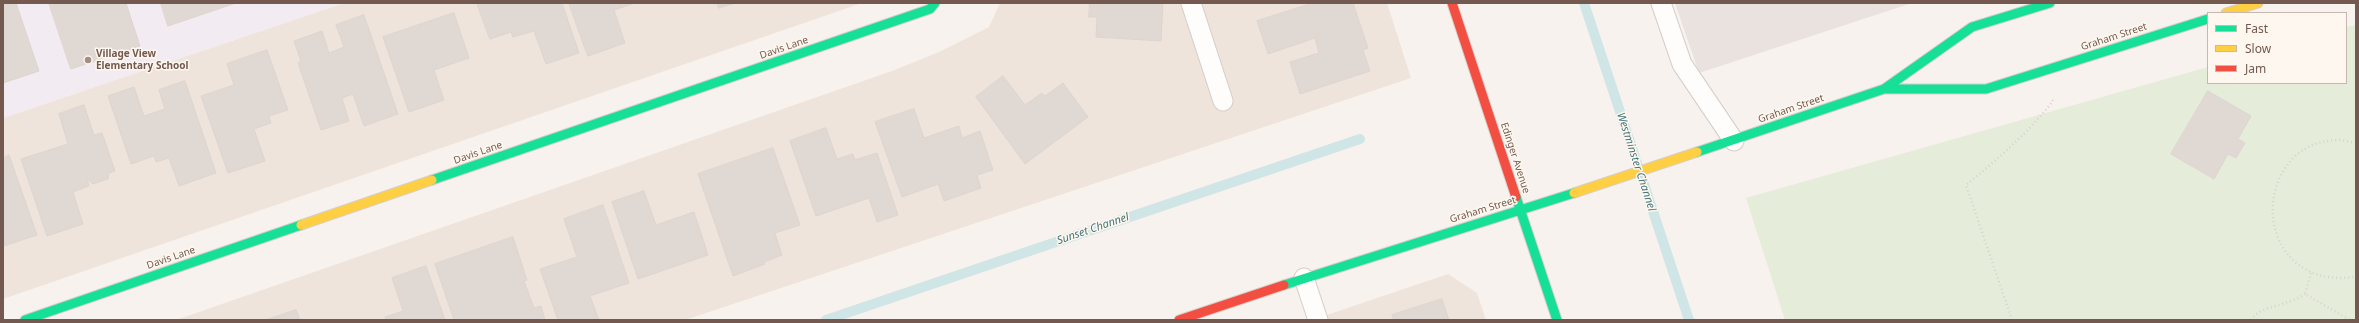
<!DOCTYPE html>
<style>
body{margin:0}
#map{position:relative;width:2359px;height:323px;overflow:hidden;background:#f7f2ed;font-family:"Noto Sans",sans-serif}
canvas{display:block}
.frame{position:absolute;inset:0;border:4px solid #73594f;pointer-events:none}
.legend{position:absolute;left:2207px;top:12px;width:140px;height:72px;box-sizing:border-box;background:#fdf7ef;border:1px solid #c6b8af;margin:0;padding:5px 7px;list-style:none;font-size:12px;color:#73594f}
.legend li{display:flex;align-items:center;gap:8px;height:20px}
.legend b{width:20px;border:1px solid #c6b8af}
</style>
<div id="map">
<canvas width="2359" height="323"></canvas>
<div class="frame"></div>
<ul class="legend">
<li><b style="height:5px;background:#16e098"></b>Fast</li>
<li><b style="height:5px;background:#ffcf43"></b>Slow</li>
<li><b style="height:5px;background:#f24e42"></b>Jam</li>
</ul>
</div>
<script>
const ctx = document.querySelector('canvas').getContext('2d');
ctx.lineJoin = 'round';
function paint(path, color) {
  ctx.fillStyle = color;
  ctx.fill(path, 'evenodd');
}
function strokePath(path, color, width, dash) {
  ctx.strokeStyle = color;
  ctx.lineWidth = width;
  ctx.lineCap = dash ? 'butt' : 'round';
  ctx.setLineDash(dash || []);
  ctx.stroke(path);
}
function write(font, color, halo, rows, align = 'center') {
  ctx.font = font + ' "Noto Sans",sans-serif';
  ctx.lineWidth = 3;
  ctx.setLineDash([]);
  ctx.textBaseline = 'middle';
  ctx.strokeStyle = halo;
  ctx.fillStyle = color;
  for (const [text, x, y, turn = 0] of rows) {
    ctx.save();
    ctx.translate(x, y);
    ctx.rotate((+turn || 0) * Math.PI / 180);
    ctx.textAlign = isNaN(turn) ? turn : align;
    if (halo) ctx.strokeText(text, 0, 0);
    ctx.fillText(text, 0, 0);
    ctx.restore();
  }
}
const residential = new Path2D(`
 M344,3H862L3,299V118Z
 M1000,3H1387L1411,78L685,320H176L892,71L939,52L989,27Z
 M1448,274L1477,293L1486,320H1312Z`);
const industrial = new Path2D(`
 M1675,3H1912L1699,73Z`);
const education = new Path2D(`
 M3,3H344L3,118Z`);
const green = new Path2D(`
 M2356,25V320H1785L1746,198L2208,67V83H2346V27Z`);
const stream = new Path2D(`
 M1584,3L1689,320
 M826,320L1360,139`);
const building = new Path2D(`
 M3,3H16L39,71L3,83Z
 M49,3H126L140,46L71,69Z
 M161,3H236L168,26Z
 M477,3H562L579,53L546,64L534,31L513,37L511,32L490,39Z
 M569,3H635L614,10L625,43L588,56Z
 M717,3H735L719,8Z
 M1090,3H1163L1161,41L1096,37L1097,17H1089Z
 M1313,3H1353L1368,48L1363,50L1370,71L1300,94L1290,62L1319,53L1315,38L1268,54L1257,21Z
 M454,13L469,58L434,70L444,100L409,112L383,37Z
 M364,15L398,114L364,126L353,94L342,98L349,121L321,130L298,63L301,61L294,41L322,31L329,53L344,47L336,25Z
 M267,50L288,110L269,116L271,123L254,129L265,161L228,173L201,96L234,85L227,64Z
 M1003,76L1025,105L1042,93L1045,96L1063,83L1088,117L1025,164L976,97Z
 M185,81L216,173L179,186L169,158L156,162L154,156L131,164L108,96L134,87L144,116L165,109L159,90Z
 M2208,91L2251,116L2238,139L2245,143L2236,158L2228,154L2214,179L2171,154Z
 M84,105L94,135L102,133L115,171L109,173L108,179L93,184L87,179L89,186L73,192L83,224L47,236L21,159L68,144L59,114Z
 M914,109L924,138L959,126L962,138L980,131L993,170L977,175L981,188L944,201L938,184L902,197L875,122Z
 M826,128L837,159L853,154L855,160L877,153L898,215L877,222L869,198L816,216L790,141Z
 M773,148L800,225L775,233L782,255L764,262L765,264L733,276L698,174Z
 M9,155L37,235L4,246L3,158Z
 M644,191L656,225L694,212L708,255L638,279L612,202Z
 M603,205L629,283L590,296L599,320H558L540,269L577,257L564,219Z
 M513,237L527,280L524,281L534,308L541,306L545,320H454L435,264Z
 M426,266L445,320H386L385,317L403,311L392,278Z
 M1442,299L1449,320H1394L1392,315Z
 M296,310L300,320H266Z`);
const path = new Path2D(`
 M2356,143C2350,142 2344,140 2338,140C2260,141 2248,258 2323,276C2332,278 2347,279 2356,276
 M2311,273L2305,294L2350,320
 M2012,320L1966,185C1998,159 2027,134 2053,101L2051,98
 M2251,320C2260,305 2289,306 2305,294`);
const lane = new Path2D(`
 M1191,3L1223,101
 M1661,3L1682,64L1734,141
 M1304,278L1318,320`);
const fast = new Path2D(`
 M1884,89H1986L2208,19
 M1697,152L1884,89L1972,27L2050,3
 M432,180L930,9L935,3
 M1516,197L1557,320
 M1284,285L1574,193
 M25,320L301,225`);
const slow = new Path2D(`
 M2226,13L2258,3
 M1574,193L1697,152
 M301,225L432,180`);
const jam = new Path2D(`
 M1452,3L1516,197
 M1179,320L1284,285`);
const markers = [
 [88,60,4,"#a18f86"]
];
const streetNames = [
 ["Graham Street",2114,37,-18],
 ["Davis Lane",784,48,-19],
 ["Graham Street",1791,109,-19],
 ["Davis Lane",478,153,-19],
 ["Edinger Avenue",1515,158,72],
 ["Graham Street",1483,210,-17],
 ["Davis Lane",171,258,-19]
];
const poiNames = [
 ["Village View",96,54],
 ["Elementary School",96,66]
];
const waterNames = [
 ["Westminster Channel",1636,162,72],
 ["Sunset Channel",1093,229,-19]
];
paint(residential, '#efe4db');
paint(industrial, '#e9e2de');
paint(education, '#f3ebf2');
paint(green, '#e5ecd9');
strokePath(stream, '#d0e5e6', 10);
paint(building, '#e0d8d3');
strokePath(building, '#dfd5d0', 1);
strokePath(lane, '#d4cec8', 21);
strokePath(fast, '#d6cec9', 11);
strokePath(slow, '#d6cec9', 11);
strokePath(jam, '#d6cec9', 11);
strokePath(path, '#d9d2cf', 2.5, [1, 3]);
strokePath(lane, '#fefdfc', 19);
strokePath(fast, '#16e098', 9);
strokePath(slow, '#ffcf43', 9);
strokePath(jam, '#f24e42', 9);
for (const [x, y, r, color] of markers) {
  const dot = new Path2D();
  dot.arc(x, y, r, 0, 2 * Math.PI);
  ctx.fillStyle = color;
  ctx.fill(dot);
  strokePath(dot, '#fdf7ef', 1.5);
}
write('10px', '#73594f', '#fdf7ef', streetNames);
write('bold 10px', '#73594f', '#fdf7ef', poiNames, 'left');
write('italic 11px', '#47787d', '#fdf7ef', waterNames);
</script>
